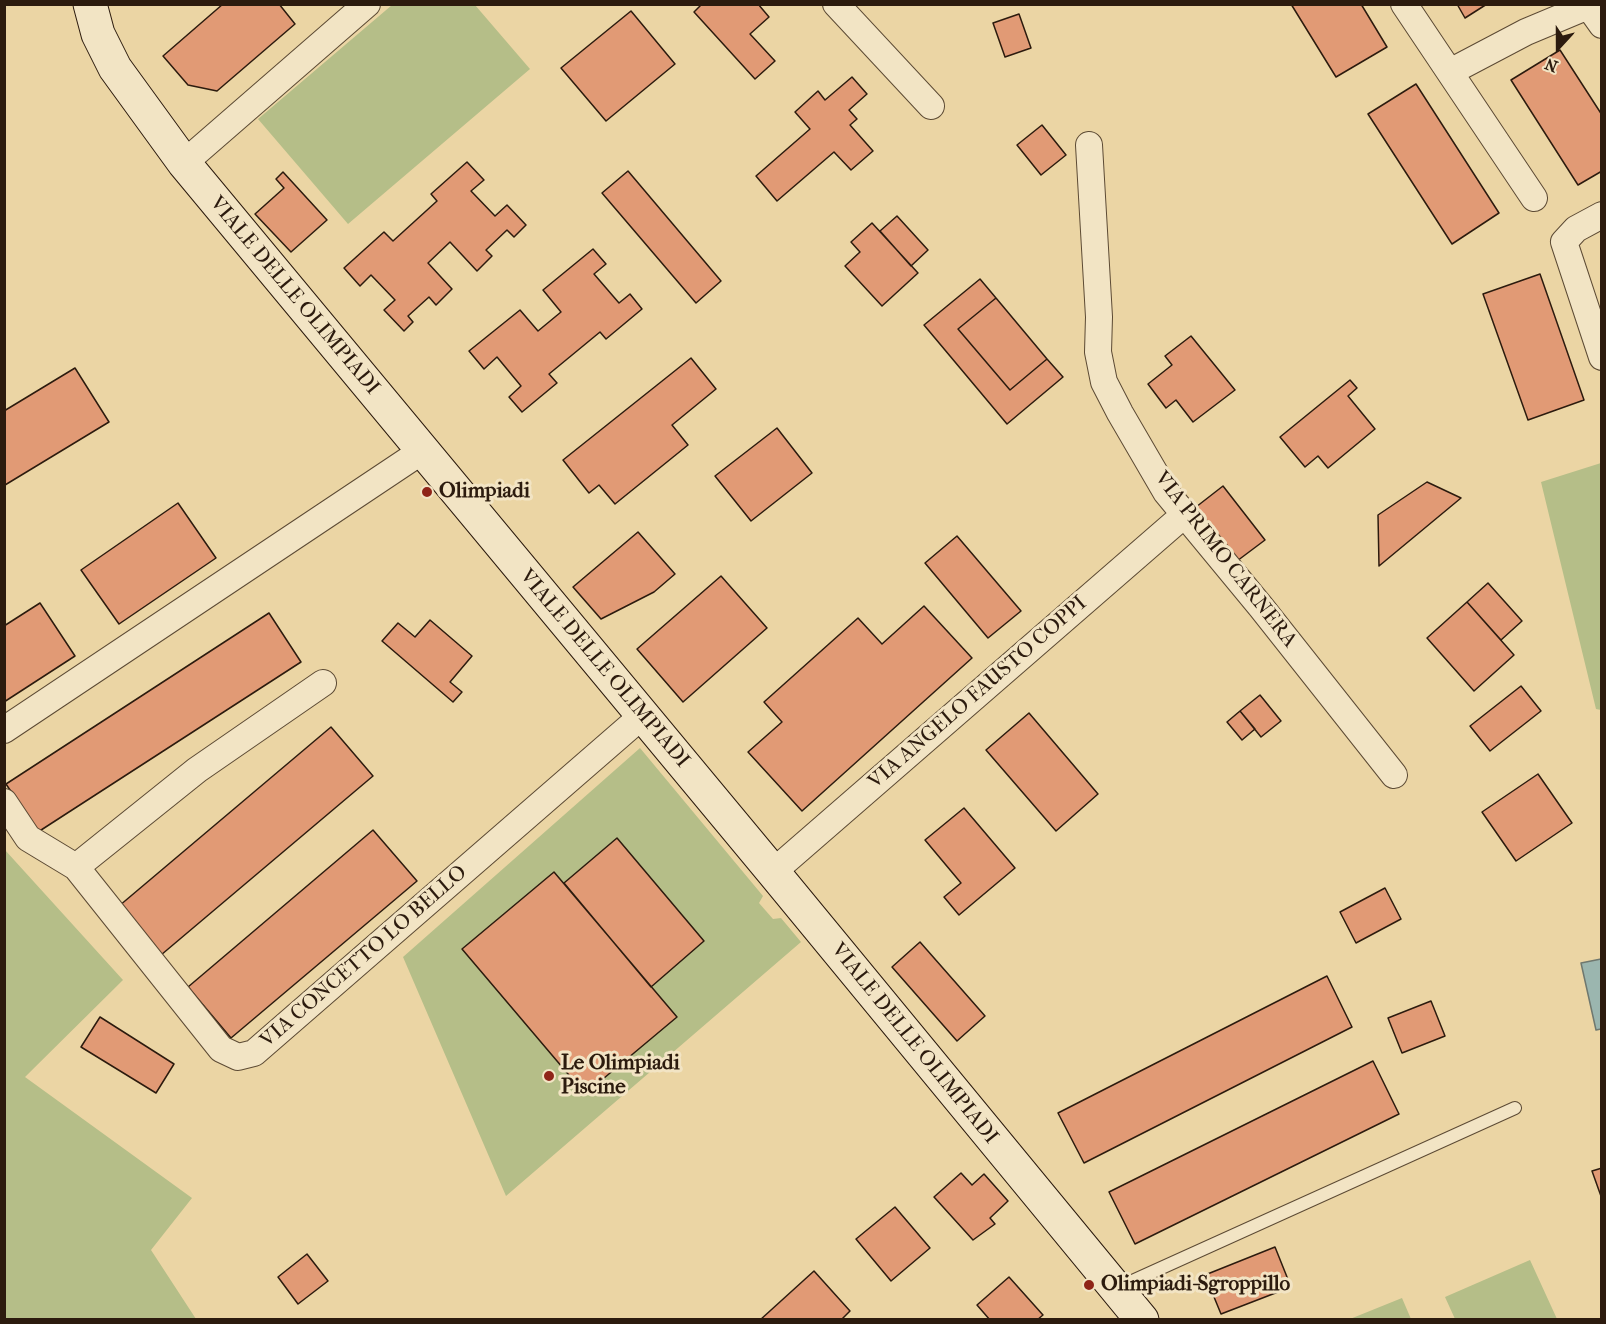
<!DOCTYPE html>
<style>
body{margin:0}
#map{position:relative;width:1606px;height:1324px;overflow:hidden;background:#ebd5a4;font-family:"IM FELL French Canon",serif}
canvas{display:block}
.frame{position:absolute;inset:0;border:6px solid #2c1b0e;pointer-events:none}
.north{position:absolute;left:1528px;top:18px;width:60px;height:60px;-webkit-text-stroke:4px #f2e4c4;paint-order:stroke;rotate:201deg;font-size:16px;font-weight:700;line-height:24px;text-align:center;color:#2c1b0e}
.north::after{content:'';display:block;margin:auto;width:21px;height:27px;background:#2c1b0e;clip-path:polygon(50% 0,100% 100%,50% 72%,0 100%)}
</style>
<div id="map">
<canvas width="1606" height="1324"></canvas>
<div class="frame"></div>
<div class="north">N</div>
</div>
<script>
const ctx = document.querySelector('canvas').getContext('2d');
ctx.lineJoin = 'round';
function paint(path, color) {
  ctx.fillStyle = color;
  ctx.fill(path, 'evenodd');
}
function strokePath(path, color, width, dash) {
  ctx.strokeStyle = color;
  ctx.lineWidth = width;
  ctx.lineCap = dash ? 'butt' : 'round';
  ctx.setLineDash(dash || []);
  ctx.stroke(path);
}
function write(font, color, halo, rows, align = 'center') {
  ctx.font = font + ' "IM FELL French Canon",serif';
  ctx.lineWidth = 6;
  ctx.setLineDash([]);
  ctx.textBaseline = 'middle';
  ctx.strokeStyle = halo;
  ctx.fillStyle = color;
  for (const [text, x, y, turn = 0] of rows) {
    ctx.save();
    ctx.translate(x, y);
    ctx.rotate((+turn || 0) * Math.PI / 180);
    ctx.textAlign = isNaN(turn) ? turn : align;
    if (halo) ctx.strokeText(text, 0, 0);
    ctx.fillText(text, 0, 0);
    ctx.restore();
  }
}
const green = new Path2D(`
 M392,5H475L530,69L348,224L258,119Z
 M1601,463H1602L1601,710L1596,709L1541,482Z
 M640,748L763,896L759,903L773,919L781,918L801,942L506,1196L403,957Z
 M5,850L123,980L25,1077L192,1198L151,1250L196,1319H5Z
 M1530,1260L1557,1319H1455L1445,1297Z
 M1402,1298L1411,1319H1350Z`);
const water = new Path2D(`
 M1601,959V1029L1596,1030L1581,963Z`);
const building = new Path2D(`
 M223,4H279L295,24L217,91L188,85L163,56Z
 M702,4H758L769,17L750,34L775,61L755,79L694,12Z
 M1291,4H1361L1387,47L1336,77Z
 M1457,4H1487L1465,18Z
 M631,11L675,64L606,121L561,68Z
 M1019,14L1031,48L1005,57L993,23Z
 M1560,50L1602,115V171L1578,185L1511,80Z
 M852,77L867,94L849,110L857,119L850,125L873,151L851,170L834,152L777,201L756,176L810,129L795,112L818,91L825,100Z
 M1416,84L1499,213L1452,244L1368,114Z
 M1042,125L1066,155L1041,175L1017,145Z
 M467,162L484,180L471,191L495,216L507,205L526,225L514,237L507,230L486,250L492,256L477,271L450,242L428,263L452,289L436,305L429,297L408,316L413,322L404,331L384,310L395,300L371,275L360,286L344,268L384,232L393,241L437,201L431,194Z
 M628,171L721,281L696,303L602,193Z
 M283,172L327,220L291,252L255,214L284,188L276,179Z
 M897,216L928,250L911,266L880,231Z
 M872,223L918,273L882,306L845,266L860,252L851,242Z
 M593,249L606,264L594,274L619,303L630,294L642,309L606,339L600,332L549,374L557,383L522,412L509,397L521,386L497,357L484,369L469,351L520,310L538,331L561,312L543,290Z
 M1540,274L1584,400L1528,420L1483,294Z
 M980,279L996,298L958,329L1010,390L1047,359L1063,377L1007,424L924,325Z
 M996,298L1047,359L1010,390L958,329Z
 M1191,336L1235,390L1193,422L1176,400L1166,408L1148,384L1172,365L1165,356Z
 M691,358L716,389L672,425L688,445L615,504L599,485L589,493L563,460Z
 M75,368L109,422L5,485L4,411Z
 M1350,380L1357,388L1348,396L1375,429L1328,468L1318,456L1305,467L1280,437Z
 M777,428L812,473L751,521L715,476Z
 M1427,482L1461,498L1379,566L1378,515Z
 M1223,486L1265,540L1237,561L1196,507Z
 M178,503L216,558L119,624L81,570Z
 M638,532L675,574L654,592L601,619L573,587Z
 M957,536L1021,611L988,638L925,563Z
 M721,576L767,628L683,702L637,649Z
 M1488,583L1522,621L1501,640L1467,602Z
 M1467,602L1514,655L1474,691L1427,638Z
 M40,603L75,656L4,702V626Z
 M924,606L972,658L802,811L748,752L782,722L764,702L858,618L882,644Z
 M269,613L301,662L38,832L6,784Z
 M430,620L472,656L450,682L462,692L453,702L382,641L398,623L415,637Z
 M1521,686L1541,711L1490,751L1470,726Z
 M1260,695L1281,721L1261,737L1240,711Z
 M1240,711L1255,729L1242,740L1227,722Z
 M1029,713L1098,794L1056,831L986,750Z
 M331,727L373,776L161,955L119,906Z
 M1538,774L1572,823L1516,861L1482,812Z
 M964,808L1015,868L959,915L944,897L961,883L925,840Z
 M373,830L417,881L231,1038L188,987Z
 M617,838L704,941L651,987L564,883Z
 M554,872L677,1017L585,1094L462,949Z
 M1385,888L1401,919L1356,943L1340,912Z
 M920,942L985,1016L957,1041L892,967Z
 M1327,976L1352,1027L1084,1163L1058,1113Z
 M1431,1001L1445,1036L1402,1053L1388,1018Z
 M100,1017L174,1064L156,1093L81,1047Z
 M1373,1061L1399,1114L1135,1244L1109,1192Z
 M1602,1168V1199L1592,1171Z
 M961,1173L972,1185L984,1174L1008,1201L990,1218L995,1224L973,1240L934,1197Z
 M895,1207L930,1248L891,1281L856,1239Z
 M1275,1247L1291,1287L1221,1314L1205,1275Z
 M307,1254L328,1281L298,1304L278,1277Z
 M814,1271L850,1311L841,1320H760Z
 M1009,1277L1043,1315L1037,1320H990L977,1305Z`);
const lane = new Path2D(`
 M1117,1288L1515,1108`);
const street = new Path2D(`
 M836,4L931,106
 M1404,4L1534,198
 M1587,4L1602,25
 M1450,72L1526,32L1588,6
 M1089,145L1099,317L1098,352L1104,382L1120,413L1166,492L1261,607L1394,775
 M184,163L367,4
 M1602,215L1576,229L1564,242L1602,357
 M4,730L422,451
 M4,802L28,838L76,867L221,1049L238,1057L254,1053L642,716
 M76,867L197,770L323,683
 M773,872L1184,515`);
const secondary = new Path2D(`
 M90,4L98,34L115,68L184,163L773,872L1142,1320`);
const markers = [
 [427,492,6,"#8f2418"],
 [549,1076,6,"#8f2418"],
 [1089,1285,6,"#8f2418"]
];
const streetNames = [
 ["VIALE DELLE OLIMPIADI",294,296,50],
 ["VIA PRIMO CARNERA",1225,560,52],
 ["VIALE DELLE OLIMPIADI",604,669,50],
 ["VIA ANGELO FAUSTO COPPI",978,693,-41],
 ["VIA CONCETTO LO BELLO",364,957,-41],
 ["VIALE DELLE OLIMPIADI",914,1044,51]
];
const poiNames = [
 ["Olimpiadi",439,492],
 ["Le Olimpiadi",561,1064],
 ["Piscine",561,1088],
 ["Olimpiadi-Sgroppillo",1101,1285]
];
paint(green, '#b5be88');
paint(water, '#9bb6af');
strokePath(water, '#6f786f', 1.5);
paint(building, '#e19a75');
strokePath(building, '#2c1b0e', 1.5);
strokePath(lane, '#5c4a34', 14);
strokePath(street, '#5c4a34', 28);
strokePath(secondary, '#2c1b0e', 35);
strokePath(lane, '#f2e4c4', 12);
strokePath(street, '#f2e4c4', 26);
strokePath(secondary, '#f2e4c4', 33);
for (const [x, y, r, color] of markers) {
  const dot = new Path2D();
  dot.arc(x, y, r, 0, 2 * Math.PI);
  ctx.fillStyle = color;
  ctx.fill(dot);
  strokePath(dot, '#f2e4c4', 2);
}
write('21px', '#2c1b0e', '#f2e4c4', streetNames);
write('bold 21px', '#2c1b0e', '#f2e4c4', poiNames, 'left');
</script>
